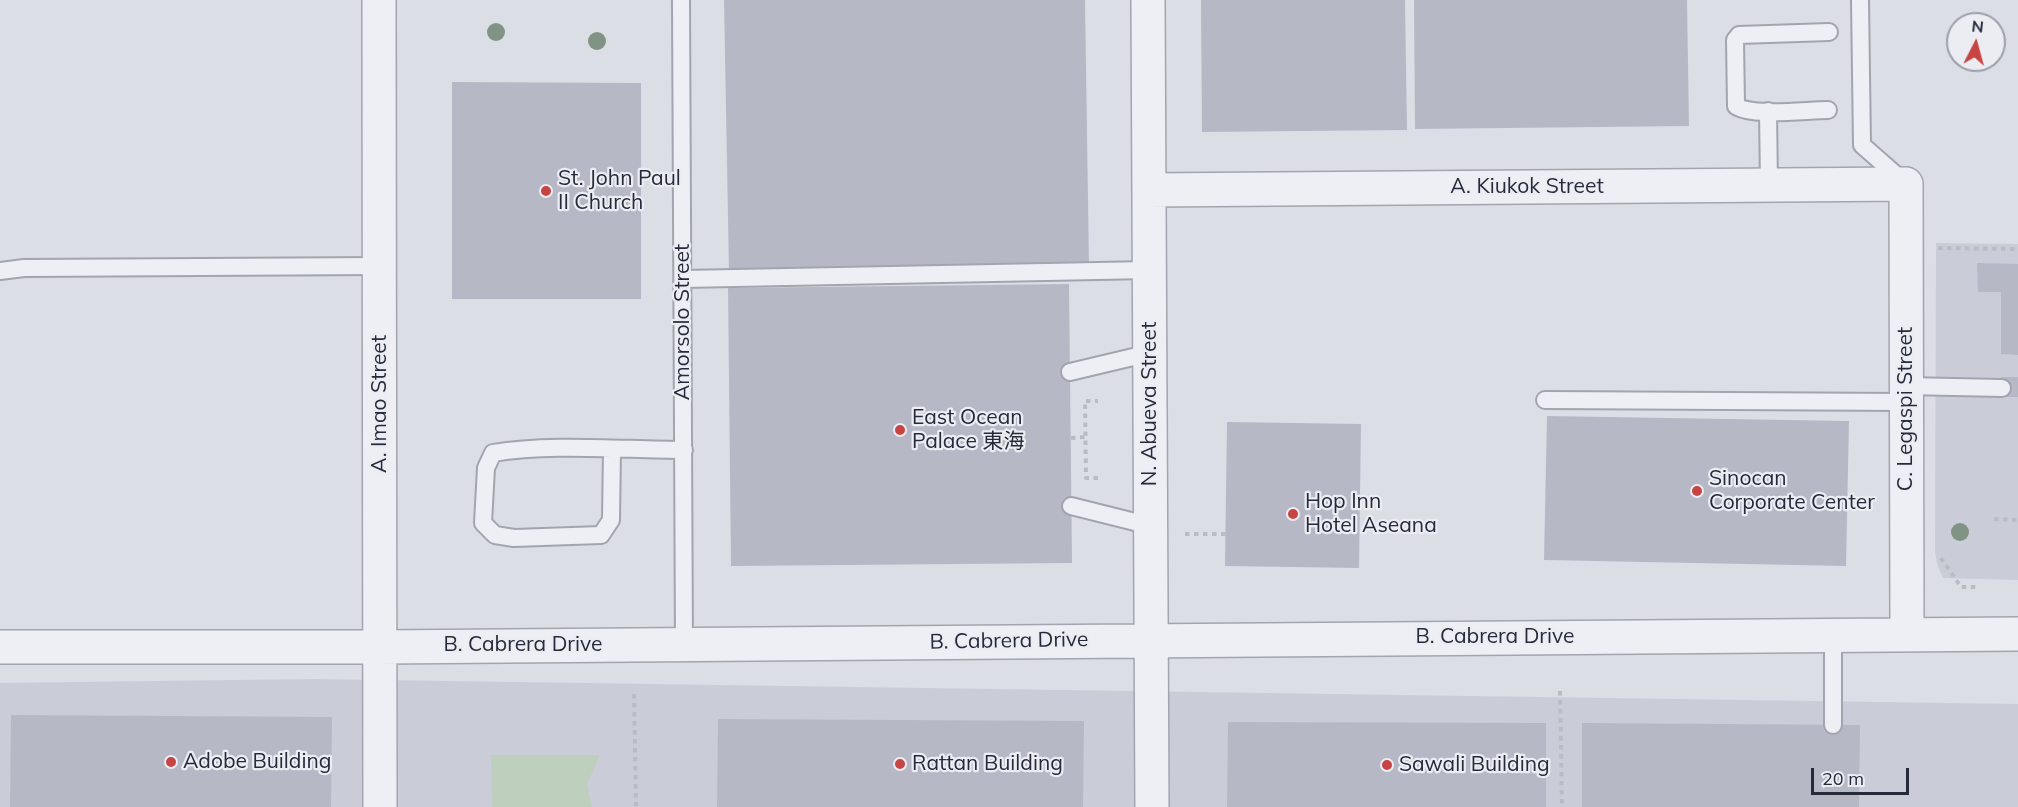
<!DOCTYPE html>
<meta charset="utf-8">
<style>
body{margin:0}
#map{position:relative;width:2018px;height:807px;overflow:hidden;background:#dcdee5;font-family:Mulish,sans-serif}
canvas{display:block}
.north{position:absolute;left:1946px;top:12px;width:60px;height:60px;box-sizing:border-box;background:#ebedf3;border:2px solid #9c9fa9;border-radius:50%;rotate:6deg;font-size:16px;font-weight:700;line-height:24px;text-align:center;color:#262b3b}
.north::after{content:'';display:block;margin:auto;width:21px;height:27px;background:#c84443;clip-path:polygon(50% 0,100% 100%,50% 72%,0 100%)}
.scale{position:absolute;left:1811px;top:768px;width:98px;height:27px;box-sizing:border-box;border:3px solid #262b3b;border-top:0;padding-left:8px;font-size:18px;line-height:21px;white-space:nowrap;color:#262b3b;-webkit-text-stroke:4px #ebedf3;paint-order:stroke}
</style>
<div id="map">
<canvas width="2018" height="807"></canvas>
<div class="north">N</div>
<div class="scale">20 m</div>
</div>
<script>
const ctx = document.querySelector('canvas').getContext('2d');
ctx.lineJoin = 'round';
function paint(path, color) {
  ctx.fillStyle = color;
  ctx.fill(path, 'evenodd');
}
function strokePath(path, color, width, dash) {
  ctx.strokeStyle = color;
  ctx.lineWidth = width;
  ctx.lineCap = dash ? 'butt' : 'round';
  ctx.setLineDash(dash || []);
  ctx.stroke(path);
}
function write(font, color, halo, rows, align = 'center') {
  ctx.font = font + ' Mulish,"Noto Sans SC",sans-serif';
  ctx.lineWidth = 4.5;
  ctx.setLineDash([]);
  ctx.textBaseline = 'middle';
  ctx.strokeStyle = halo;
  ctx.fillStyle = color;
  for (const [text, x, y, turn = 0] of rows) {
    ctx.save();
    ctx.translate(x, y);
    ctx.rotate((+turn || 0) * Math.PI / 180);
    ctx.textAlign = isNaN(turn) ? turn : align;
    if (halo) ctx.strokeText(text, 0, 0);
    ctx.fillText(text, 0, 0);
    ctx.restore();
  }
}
const built = new Path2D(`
 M1936,243L2018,244V580L1943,578L1938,567L1935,552Z
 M311,679L2018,704V807H0V683Z`);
const green = new Path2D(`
 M491,755H600L587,784L592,807H492Z`);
const building = new Path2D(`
 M724,0H1085L1089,267L729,272Z
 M1201,0H1405L1407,130L1202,132Z
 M1414,0H1687L1689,126L1415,129Z
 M452,82L641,83V299H452Z
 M1977,263L2018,264V355L2001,354V292H1978Z
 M1069,284L1072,563L731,566L728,288Z
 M2001,377H2018V397H2002Z
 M1547,416L1849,421L1846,566L1544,560Z
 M1227,422L1361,424L1359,568L1225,566Z
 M11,715L332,717L331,807H10Z
 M718,719L1084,721L1083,807H717Z
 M1228,722L1546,723V807H1227Z
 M1582,723L1860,725L1859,807H1582Z`);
const path = new Path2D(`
 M1938,248L2018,249
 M1071,438L1085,437
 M1098,478H1086L1085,401H1098
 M1994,519L2018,520
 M1185,534H1226
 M1941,558L1961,587H1976
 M1560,691L1562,807
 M634,694L636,807`);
const service = new Path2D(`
 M681,0L684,644
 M1860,0L1862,145L1903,181
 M1828,110C1806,110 1753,117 1736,106L1735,40L1739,35L1829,32
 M1768,111L1769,185
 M0,271L24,268L380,266
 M683,279L1149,270
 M1070,372L1150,353
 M1906,386L2002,388
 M1545,400L1906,402
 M612,449L611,520L601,535L514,538L495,535L483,523L486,468L493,453C551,443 624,450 684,450
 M1071,506L1151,526
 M1833,725V635`);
const minor = new Path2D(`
 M379,0L380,807
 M1148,0L1152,807
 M1149,190L1906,184L1907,635
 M0,647H380L2018,634`);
const trees = [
 [496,32],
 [597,41],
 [1960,532]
];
const markers = [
 [546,191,6,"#c84443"],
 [900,430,6,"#c84443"],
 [1697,491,6,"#c84443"],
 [1293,514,6,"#c84443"],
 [171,762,6,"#c84443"],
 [900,764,6,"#c84443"],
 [1387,765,6,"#c84443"]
];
const poiNames = [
 ["St. John Paul",558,179],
 ["II Church",558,203],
 ["East Ocean",912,418],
 ["Palace 東海",912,442],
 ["Sinocan",1709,479],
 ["Corporate Center",1709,503],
 ["Hop Inn",1305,502],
 ["Hotel Aseana",1305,526],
 ["Adobe Building",183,762],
 ["Rattan Building",912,764],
 ["Sawali Building",1399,765]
];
const streetNames = [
 ["A. Kiukok Street",1527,187],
 ["Amorsolo Street",683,322,-90],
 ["A. Imao Street",380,404,-90],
 ["N. Abueva Street",1150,404,-90],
 ["C. Legaspi Street",1906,409,-90],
 ["B. Cabrera Drive",1495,637],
 ["B. Cabrera Drive",1009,641,-1],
 ["B. Cabrera Drive",523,645]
];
paint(built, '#cacdd7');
paint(green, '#bfcfbd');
paint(building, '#b6b9c5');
strokePath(service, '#a2a5af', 20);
strokePath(minor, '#a2a5af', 36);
strokePath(path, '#babcc4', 4, [4.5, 4.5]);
strokePath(service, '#eeeff4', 16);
strokePath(minor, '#eeeff4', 33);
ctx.fillStyle = '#809384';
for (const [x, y] of trees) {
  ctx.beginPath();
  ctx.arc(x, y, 9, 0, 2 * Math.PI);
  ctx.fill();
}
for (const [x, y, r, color] of markers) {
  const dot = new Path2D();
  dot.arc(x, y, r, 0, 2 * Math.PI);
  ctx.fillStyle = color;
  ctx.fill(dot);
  strokePath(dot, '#ebedf3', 2);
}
write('21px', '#262b3b', '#ebedf3', poiNames, 'left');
write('21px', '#262b3b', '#ebedf3', streetNames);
</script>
